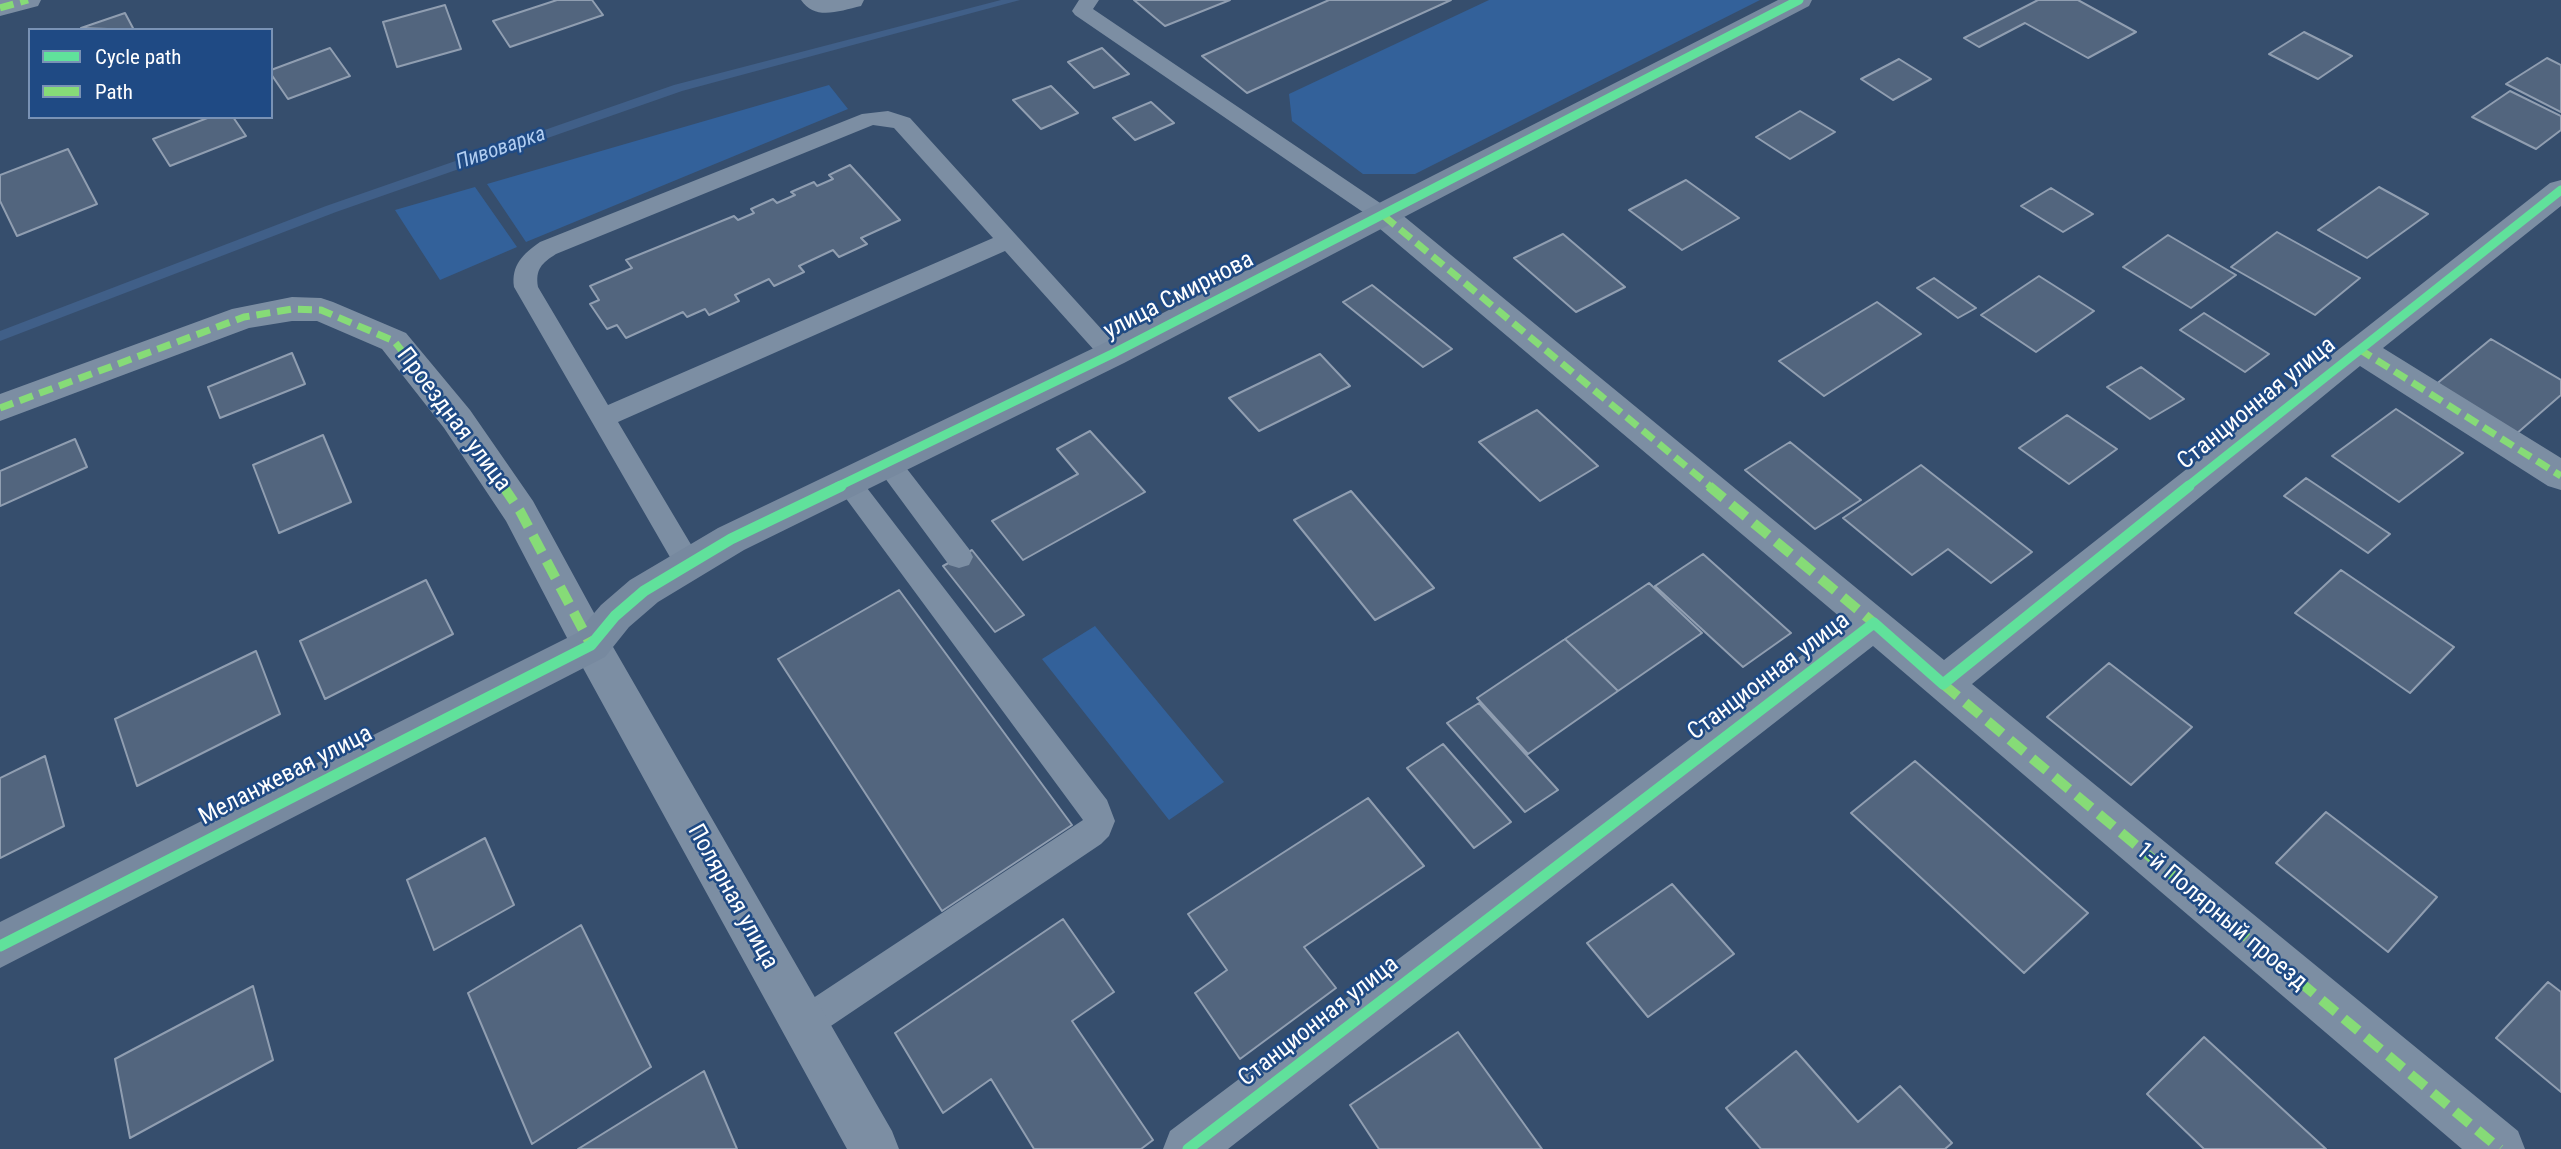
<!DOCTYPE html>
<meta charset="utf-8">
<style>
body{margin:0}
#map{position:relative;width:2561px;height:1149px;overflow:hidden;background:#364e6d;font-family:"Roboto Condensed",sans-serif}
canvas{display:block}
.legend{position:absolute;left:28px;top:28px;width:245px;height:91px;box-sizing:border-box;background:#1f4a84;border:2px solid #7992b5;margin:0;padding:9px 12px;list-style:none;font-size:21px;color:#fff}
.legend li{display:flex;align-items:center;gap:14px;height:35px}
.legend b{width:35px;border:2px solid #7992b5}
</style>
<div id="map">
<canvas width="2561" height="1149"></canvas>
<ul class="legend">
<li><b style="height:9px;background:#60e19b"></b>Cycle path</li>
<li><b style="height:9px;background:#86db77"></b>Path</li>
</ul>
</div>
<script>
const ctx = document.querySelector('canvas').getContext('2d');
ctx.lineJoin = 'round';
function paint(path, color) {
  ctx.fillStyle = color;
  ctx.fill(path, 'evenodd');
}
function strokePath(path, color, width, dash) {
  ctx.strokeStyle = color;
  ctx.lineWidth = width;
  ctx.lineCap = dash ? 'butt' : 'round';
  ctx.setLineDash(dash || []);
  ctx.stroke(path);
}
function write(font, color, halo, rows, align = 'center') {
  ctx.font = font + ' "Roboto Condensed",sans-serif';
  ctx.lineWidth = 5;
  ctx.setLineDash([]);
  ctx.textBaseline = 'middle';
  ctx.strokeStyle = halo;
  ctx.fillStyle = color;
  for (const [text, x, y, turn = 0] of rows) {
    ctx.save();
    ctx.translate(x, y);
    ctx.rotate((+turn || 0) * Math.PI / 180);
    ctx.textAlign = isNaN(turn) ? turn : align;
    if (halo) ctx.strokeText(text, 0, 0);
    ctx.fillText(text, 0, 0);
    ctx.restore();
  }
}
const green = new Path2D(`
 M1489,0H1760L1415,174H1363L1292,121L1289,94Z
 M829,85L848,109L526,242L487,184Z
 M475,187L517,247L440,280L395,210Z
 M1095,626L1224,782L1169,820L1042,659Z`);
const stream = new Path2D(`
 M1001,0H1020L682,91L336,212L0,341V331L326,206L674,85Z`);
const building = new Path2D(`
 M557,0H592L603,15L510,47L493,21Z
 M1134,0H1230L1165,26Z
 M1329,0H1451L1247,93L1202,56Z
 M2038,0H2078L2136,32L2088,58L2025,23L1979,47L1964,38Z
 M445,5L461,49L397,67L383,22Z
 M125,13L134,30L81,28Z
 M2304,32L2352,56L2318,79L2269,54Z
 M330,48L350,76L288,99L271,74V70Z
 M1102,48L1129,74L1094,88L1068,62Z
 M2547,58L2561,65V112L2506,84Z
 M1899,59L1931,79L1893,100L1861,79Z
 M1051,86L1078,113L1041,129L1013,100Z
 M2510,91L2561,116V130L2536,149L2472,117Z
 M1151,102L1174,123L1135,140L1113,118Z
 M1800,111L1835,132L1790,159L1756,137Z
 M210,117H233L246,136L170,166L153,139Z
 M68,149L97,204L17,236L0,201V175Z
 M850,165L900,220L861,238L867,244L839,257L833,250L799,266L804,272L774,286L769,279L735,295L739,301L709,315L705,309L687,317L683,312L626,338L617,325L607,329L590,304L599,300L590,286L632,268L626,260L734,216L738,220L754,213L751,209L773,199L777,203L795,195L791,192L814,182L817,186L833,179L829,175Z
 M1686,180L1739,218L1682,250L1629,210Z
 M2379,187L2428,214L2367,258L2318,230Z
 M2051,188L2093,214L2063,232L2021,206Z
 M2277,232L2360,278L2315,315L2231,267Z
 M1563,234L1625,287L1576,312L1514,258Z
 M2168,235L2236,275L2191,308L2123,267Z
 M2039,276L2094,311L2036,352L1981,315Z
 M1934,278L1976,308L1958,318L1917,288Z
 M1372,285L1452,349L1423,367L1343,302Z
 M1877,302L1921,334L1824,396L1779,361Z
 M2204,313L2269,354L2245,372L2180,330Z
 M2491,339L2561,380V395L2515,435L2434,386Z
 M292,353L305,384L220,418L208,387Z
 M1320,354L1350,386L1259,431L1229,398Z
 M2141,367L2184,399L2150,419L2107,387Z
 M2396,409L2463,453L2399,502L2332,456Z
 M1537,410L1598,466L1540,501L1479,442Z
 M2067,415L2117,449L2069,484L2019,448Z
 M1090,431L1145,492L1023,560L992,521L1078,474L1057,449Z
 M323,435L351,502L279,533L253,465Z
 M75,439L87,467L0,506V471Z
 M1790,442L1861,500L1815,529L1745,470Z
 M1921,465L2032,552L1991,583L1948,549L1912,575L1843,518Z
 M2306,478L2390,534L2368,553L2284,496Z
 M1351,491L1434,588L1375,620L1294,520Z
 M972,550L1024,615L995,632L943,566Z
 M1703,554L1791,633L1743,667L1655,586Z
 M2341,570L2454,647L2410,693L2295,613Z
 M426,580L453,634L325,699L300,641Z
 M1649,583L1702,633L1618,691L1565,639Z
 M899,590L1072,825L942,911L778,659Z
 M1565,639L1618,691L1528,754L1477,698Z
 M256,651L280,714L137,786L115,719Z
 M2109,663L2192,727L2131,785L2047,717Z
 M1479,703L1558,790L1525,812L1447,723Z
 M1443,744L1511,822L1474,848L1407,768Z
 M45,756L64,826L0,858V778Z
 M1915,761L2088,913L2024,973L1851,813Z
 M1368,798L1424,866L1304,947L1336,988L1240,1059L1195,993L1227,970L1188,914Z
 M2326,812L2437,897L2388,952L2276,863Z
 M485,838L514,905L434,950L407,880Z
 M1672,884L1734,954L1648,1017L1587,943Z
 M1063,919L1114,992L1072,1021L1153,1140L1141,1149H1034L991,1079L943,1113L895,1033Z
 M581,925L651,1067L532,1144L468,993Z
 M2548,982L2561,992V1092L2496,1038Z
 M253,986L273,1060L130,1138L115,1059Z
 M1458,1032L1542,1149H1379L1350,1105Z
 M2204,1037L2326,1149H2204L2147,1094Z
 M1796,1051L1858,1122L1900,1086L1952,1143L1945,1149H1761L1726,1108Z
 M704,1071L737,1149H578Z`);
const lane = new Path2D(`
 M1079,0H1099L1093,9L1392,211L1395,216L1392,221L1384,223L1376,221L1075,15L1072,11Z
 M888,111L910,118L1124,354L1121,360L1112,363L1103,360L1005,251L618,422L702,563L698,571L688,574L678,571L514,287C511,265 523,254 540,242L862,114ZM873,125L894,128L993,238L608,405L538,287C535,269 542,263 556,254Z
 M888,453L897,456L969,549L973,557L969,565L959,568L949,565L879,470L875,463L879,456Z
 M848,472L857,475L1107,800L1115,821L1109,836L1101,844L816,1036L804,1041L792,1036L787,1024L792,1012L1083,820L839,489L835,482L839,475Z`);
const street = new Path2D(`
 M0,0H41L38,6L0,16Z
 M801,0H864L861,6C839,11 815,21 801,0Z
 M2561,180V206L2383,348L2561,458V490L2548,486L2360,366L1972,684L2518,1131L2525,1149H2462L1873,646L1228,1149H1163L1170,1131L1846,622L1373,223L1368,216L1373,209L1384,206L1395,209L1944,660L2550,183Z
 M292,297L321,298L333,302L406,333L470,410L533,501L605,633L892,1131L899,1149H847L577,657L506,521L444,428L382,349L317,321H292L249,328L0,421V394L232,309Z`);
const secondary = new Path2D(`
 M1778,0H1812L1809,6L1124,363L744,550L658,602L629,627L605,657L0,968V922L577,633L601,605L630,580L718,528L1100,345Z`);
const quietFar1 = new Path2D(`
 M0,8L28,0
 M1384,216L1711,487
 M2359,349L2561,476
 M0,408L244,317L292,309L321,310L394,341L457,419L504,487`);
const quiet = new Path2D(`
 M503,486L520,511L591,645
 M1709,486L1874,623
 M1943,684L2500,1149`);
const cyclewayFar1 = new Path2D(`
 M837,487L1112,354L1799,0
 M2187,487L2561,190`);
const cycleway = new Path2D(`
 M0,946L591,645L615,616L644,591L731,539L841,486
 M1188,1149L1874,623L1943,684L2189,486`);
const farWaternames = [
 ["Пивоварка",501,149,-19]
];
const streetNames = [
 ["улица Смирнова",1179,296,-27],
 ["Станционная улица",2257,404,-39],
 ["Проездная улица",453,420,53],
 ["Станционная улица",1769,677,-37],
 ["Меланжевая улица",286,776,-27],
 ["Полярная улица",732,897,61],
 ["1-й Полярный проезд",2221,917,40],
 ["Станционная улица",1319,1022,-38]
];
paint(green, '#33619a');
paint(stream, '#405f88');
paint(building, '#52657e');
strokePath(building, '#909eb1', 2);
paint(lane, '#7c8ea3');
paint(street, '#7c8ea3');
paint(secondary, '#77899f');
strokePath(quietFar1, '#86db77', 7, [14, 7]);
strokePath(quiet, '#86db77', 10, [19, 10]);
strokePath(cyclewayFar1, '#60e19b', 9);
strokePath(cycleway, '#60e19b', 11);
write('italic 21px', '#b2cef1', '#1f4a84', farWaternames);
write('24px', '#fff', '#1f4a84', streetNames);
</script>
